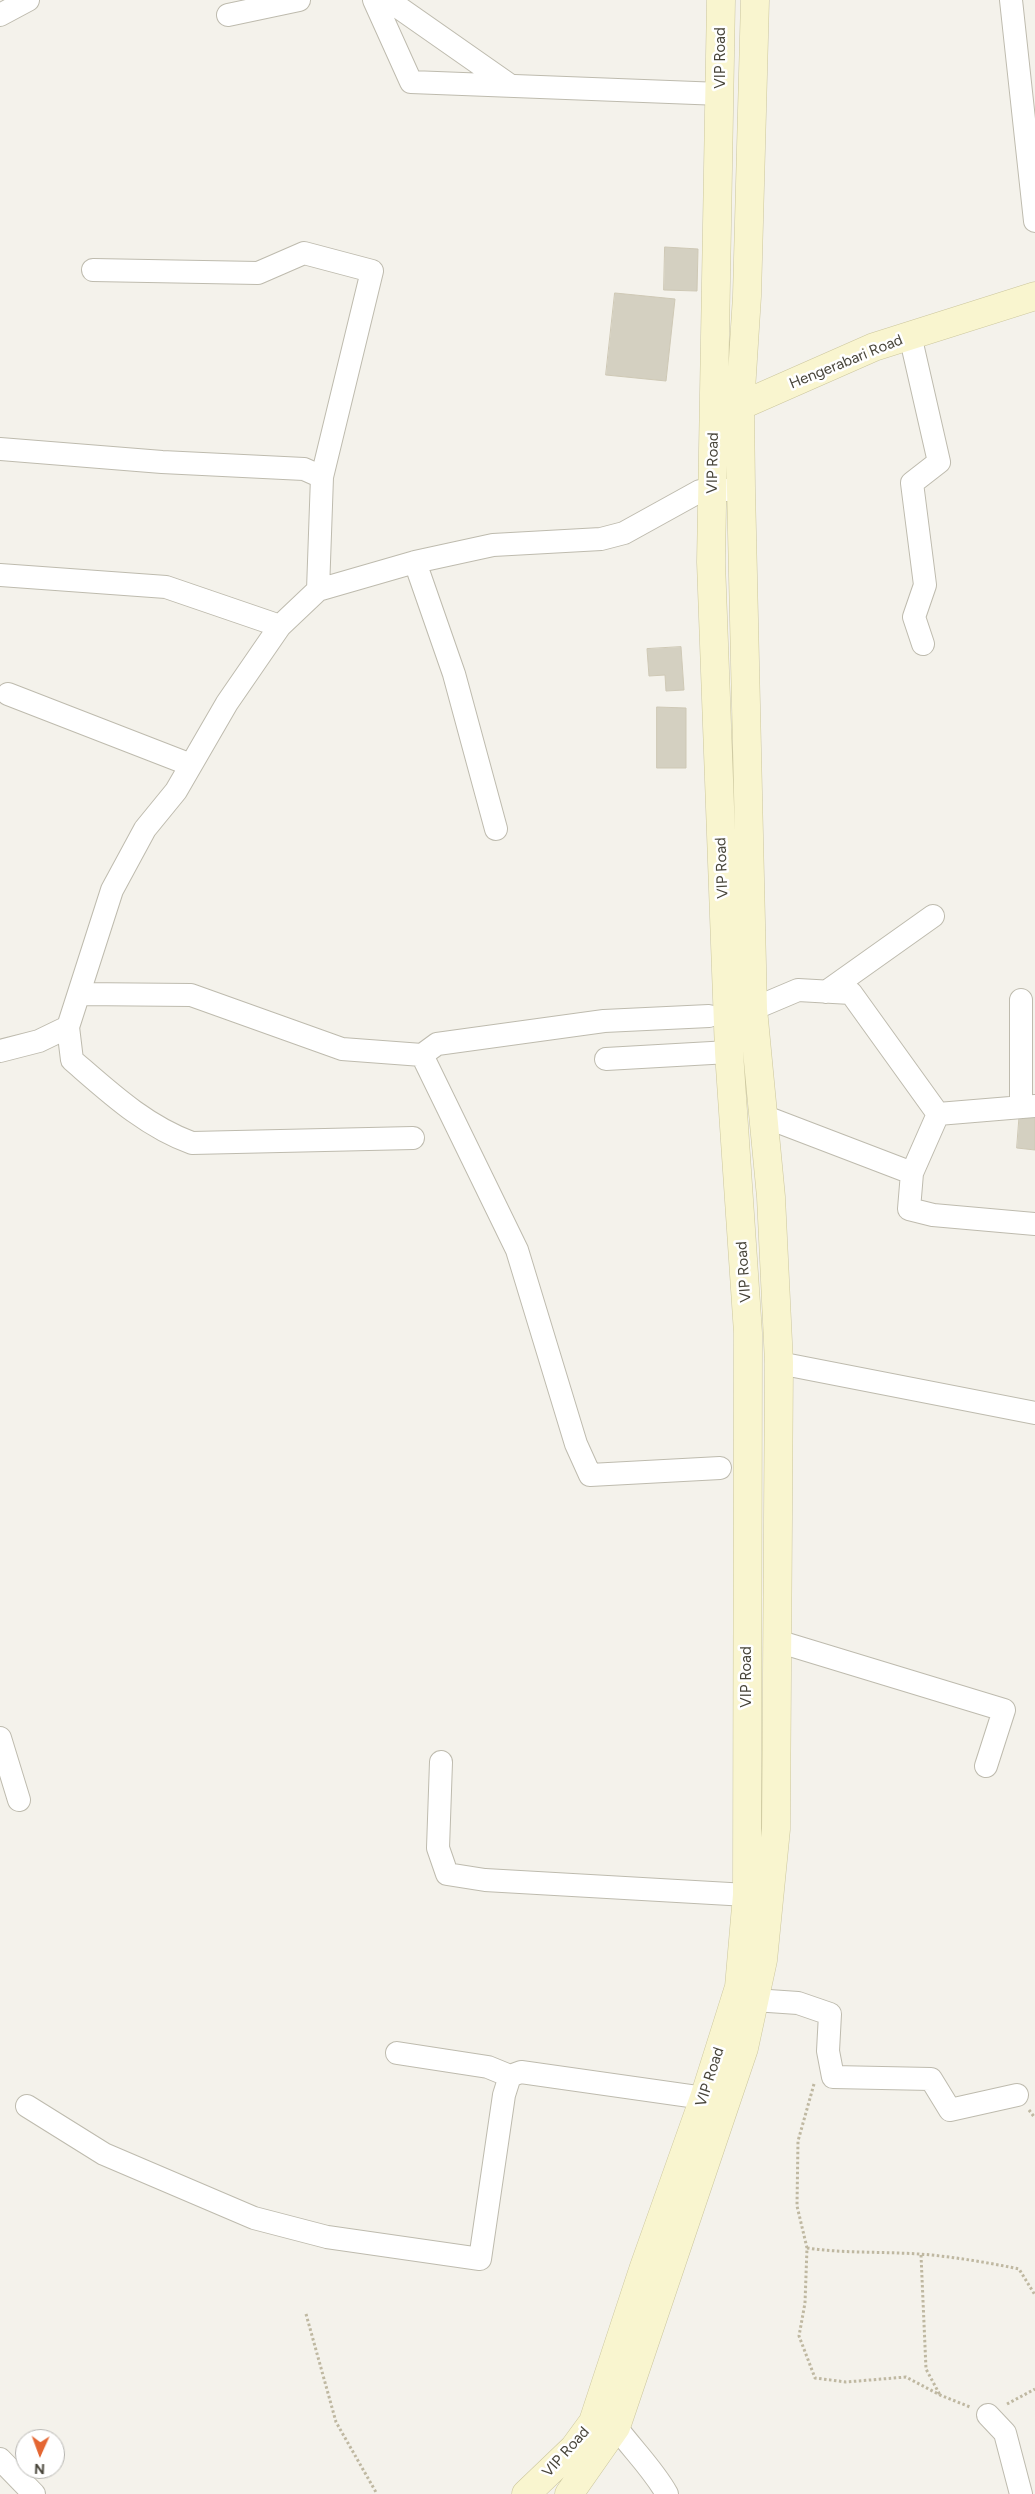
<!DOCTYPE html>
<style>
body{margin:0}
#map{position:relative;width:1035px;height:2494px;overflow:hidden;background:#f4f2eb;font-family:Figtree,sans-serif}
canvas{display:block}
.north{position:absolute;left:15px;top:2429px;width:50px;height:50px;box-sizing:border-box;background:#fff;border:1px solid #b5b4b0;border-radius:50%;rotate:182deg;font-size:14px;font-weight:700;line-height:20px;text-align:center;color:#474439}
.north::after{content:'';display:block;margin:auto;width:18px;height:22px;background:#e46632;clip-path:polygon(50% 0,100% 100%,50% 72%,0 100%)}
</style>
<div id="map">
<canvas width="1035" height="2494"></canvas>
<div class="north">N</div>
</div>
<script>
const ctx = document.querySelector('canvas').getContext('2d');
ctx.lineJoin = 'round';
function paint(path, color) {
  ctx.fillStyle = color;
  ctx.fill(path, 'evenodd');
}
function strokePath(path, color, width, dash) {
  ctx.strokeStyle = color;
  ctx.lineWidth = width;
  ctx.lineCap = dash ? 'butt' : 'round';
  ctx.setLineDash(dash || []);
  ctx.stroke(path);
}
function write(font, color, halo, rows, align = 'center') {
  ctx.font = font + ' Figtree,sans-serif';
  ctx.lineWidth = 5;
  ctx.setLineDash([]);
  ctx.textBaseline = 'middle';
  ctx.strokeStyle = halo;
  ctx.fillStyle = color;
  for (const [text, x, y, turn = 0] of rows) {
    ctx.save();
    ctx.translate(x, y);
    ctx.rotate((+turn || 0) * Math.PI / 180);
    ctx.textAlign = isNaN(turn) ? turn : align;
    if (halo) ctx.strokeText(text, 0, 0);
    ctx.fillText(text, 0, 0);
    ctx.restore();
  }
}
const building = new Path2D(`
 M665,247L698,249L697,291L664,290Z
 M615,293L675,299L666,381L606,375Z
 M681,647L684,690L666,691L665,675L649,676L647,649Z
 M657,707L686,708V768H657Z
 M1020,1109L1035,1110V1150L1017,1148Z`);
const path = new Path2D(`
 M814,2084L798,2141L797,2206L807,2248L805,2303L799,2336L815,2378L846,2382L906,2377L940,2395L970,2407
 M1029,2110L1035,2118
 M807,2248C848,2254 890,2251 931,2255C961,2258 990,2263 1019,2269L1035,2295
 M921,2255L926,2369L940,2395
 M306,2314L336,2422L377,2494
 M1007,2404L1035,2389`);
const minor = new Path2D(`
 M374,0L411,82L721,94
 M388,0L511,86
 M1011,0L1035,221
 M0,15L28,0
 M228,15L299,0
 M93,270L258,273L304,253L372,271L322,477
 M910,335L939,462L912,483L925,585L914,617L923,644
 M0,449L162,462L304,469L322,477L318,590
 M415,562L454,674L496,829
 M0,575L166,587L280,626
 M8,694L191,765
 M826,992L933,916
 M79,994L191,995L342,1049L422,1055L437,1044L604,1021L709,1016
 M1021,1000V1107
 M753,1009L798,990L851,993L938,1114
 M68,1027L72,1060C109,1092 145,1126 192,1143L413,1138
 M0,1051L39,1041L68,1027L112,890L145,829L176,791L227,703L280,626L318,590L415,562L493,545L601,539L624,533L700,491L727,490
 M422,1055L517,1250L576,1444L590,1475L720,1468
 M606,1059L729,1052
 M763,1116L912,1173L938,1114L1035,1106
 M912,1173L909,1209L933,1215L1035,1224
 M779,1363L1035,1413
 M777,1641L1004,1710L986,1766
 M0,1738L19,1800
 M441,1762L438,1848L447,1874L485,1880L747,1895
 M754,2000L798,2003L830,2014L828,2051L833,2077L931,2079L950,2110L1017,2095
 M397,2053L488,2067L510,2076
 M27,2106L104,2154L254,2218L327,2237L480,2259L504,2095L510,2076L521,2072L704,2098
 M988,2415L1005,2433L1021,2494
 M616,2427C633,2450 653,2469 667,2494
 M0,2459L34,2494`);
const secondary = new Path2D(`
 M724,407L740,406L874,347L1035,296
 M526,2494L574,2448L593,2422L644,2267L704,2098L739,1987L747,1895L748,1333L729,1052L711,562L721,0
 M569,2494L616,2427L744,2048L763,1960L776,1829L779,1363L771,1197L753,1009L741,489L740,406L747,296L755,0`);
const streetNames = [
 ["VIP Road",721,58,-90],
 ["Hengerabari Road",846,362,-22],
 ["VIP Road",713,463,-89],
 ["VIP Road",722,868,-92],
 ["VIP Road",744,1272,-94],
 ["VIP Road",747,1677,-90],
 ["VIP Road",710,2077,-72],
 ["VIP Road",566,2452,-48]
];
paint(building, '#d4d0c1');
strokePath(building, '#cec8b5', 1);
strokePath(minor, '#bebbae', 24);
strokePath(secondary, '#cbc69d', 29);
strokePath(path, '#bfb8a1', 3, [2.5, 2.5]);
strokePath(minor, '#fff', 22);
strokePath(secondary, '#f9f5cf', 28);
write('15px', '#474439', '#fff', streetNames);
</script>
